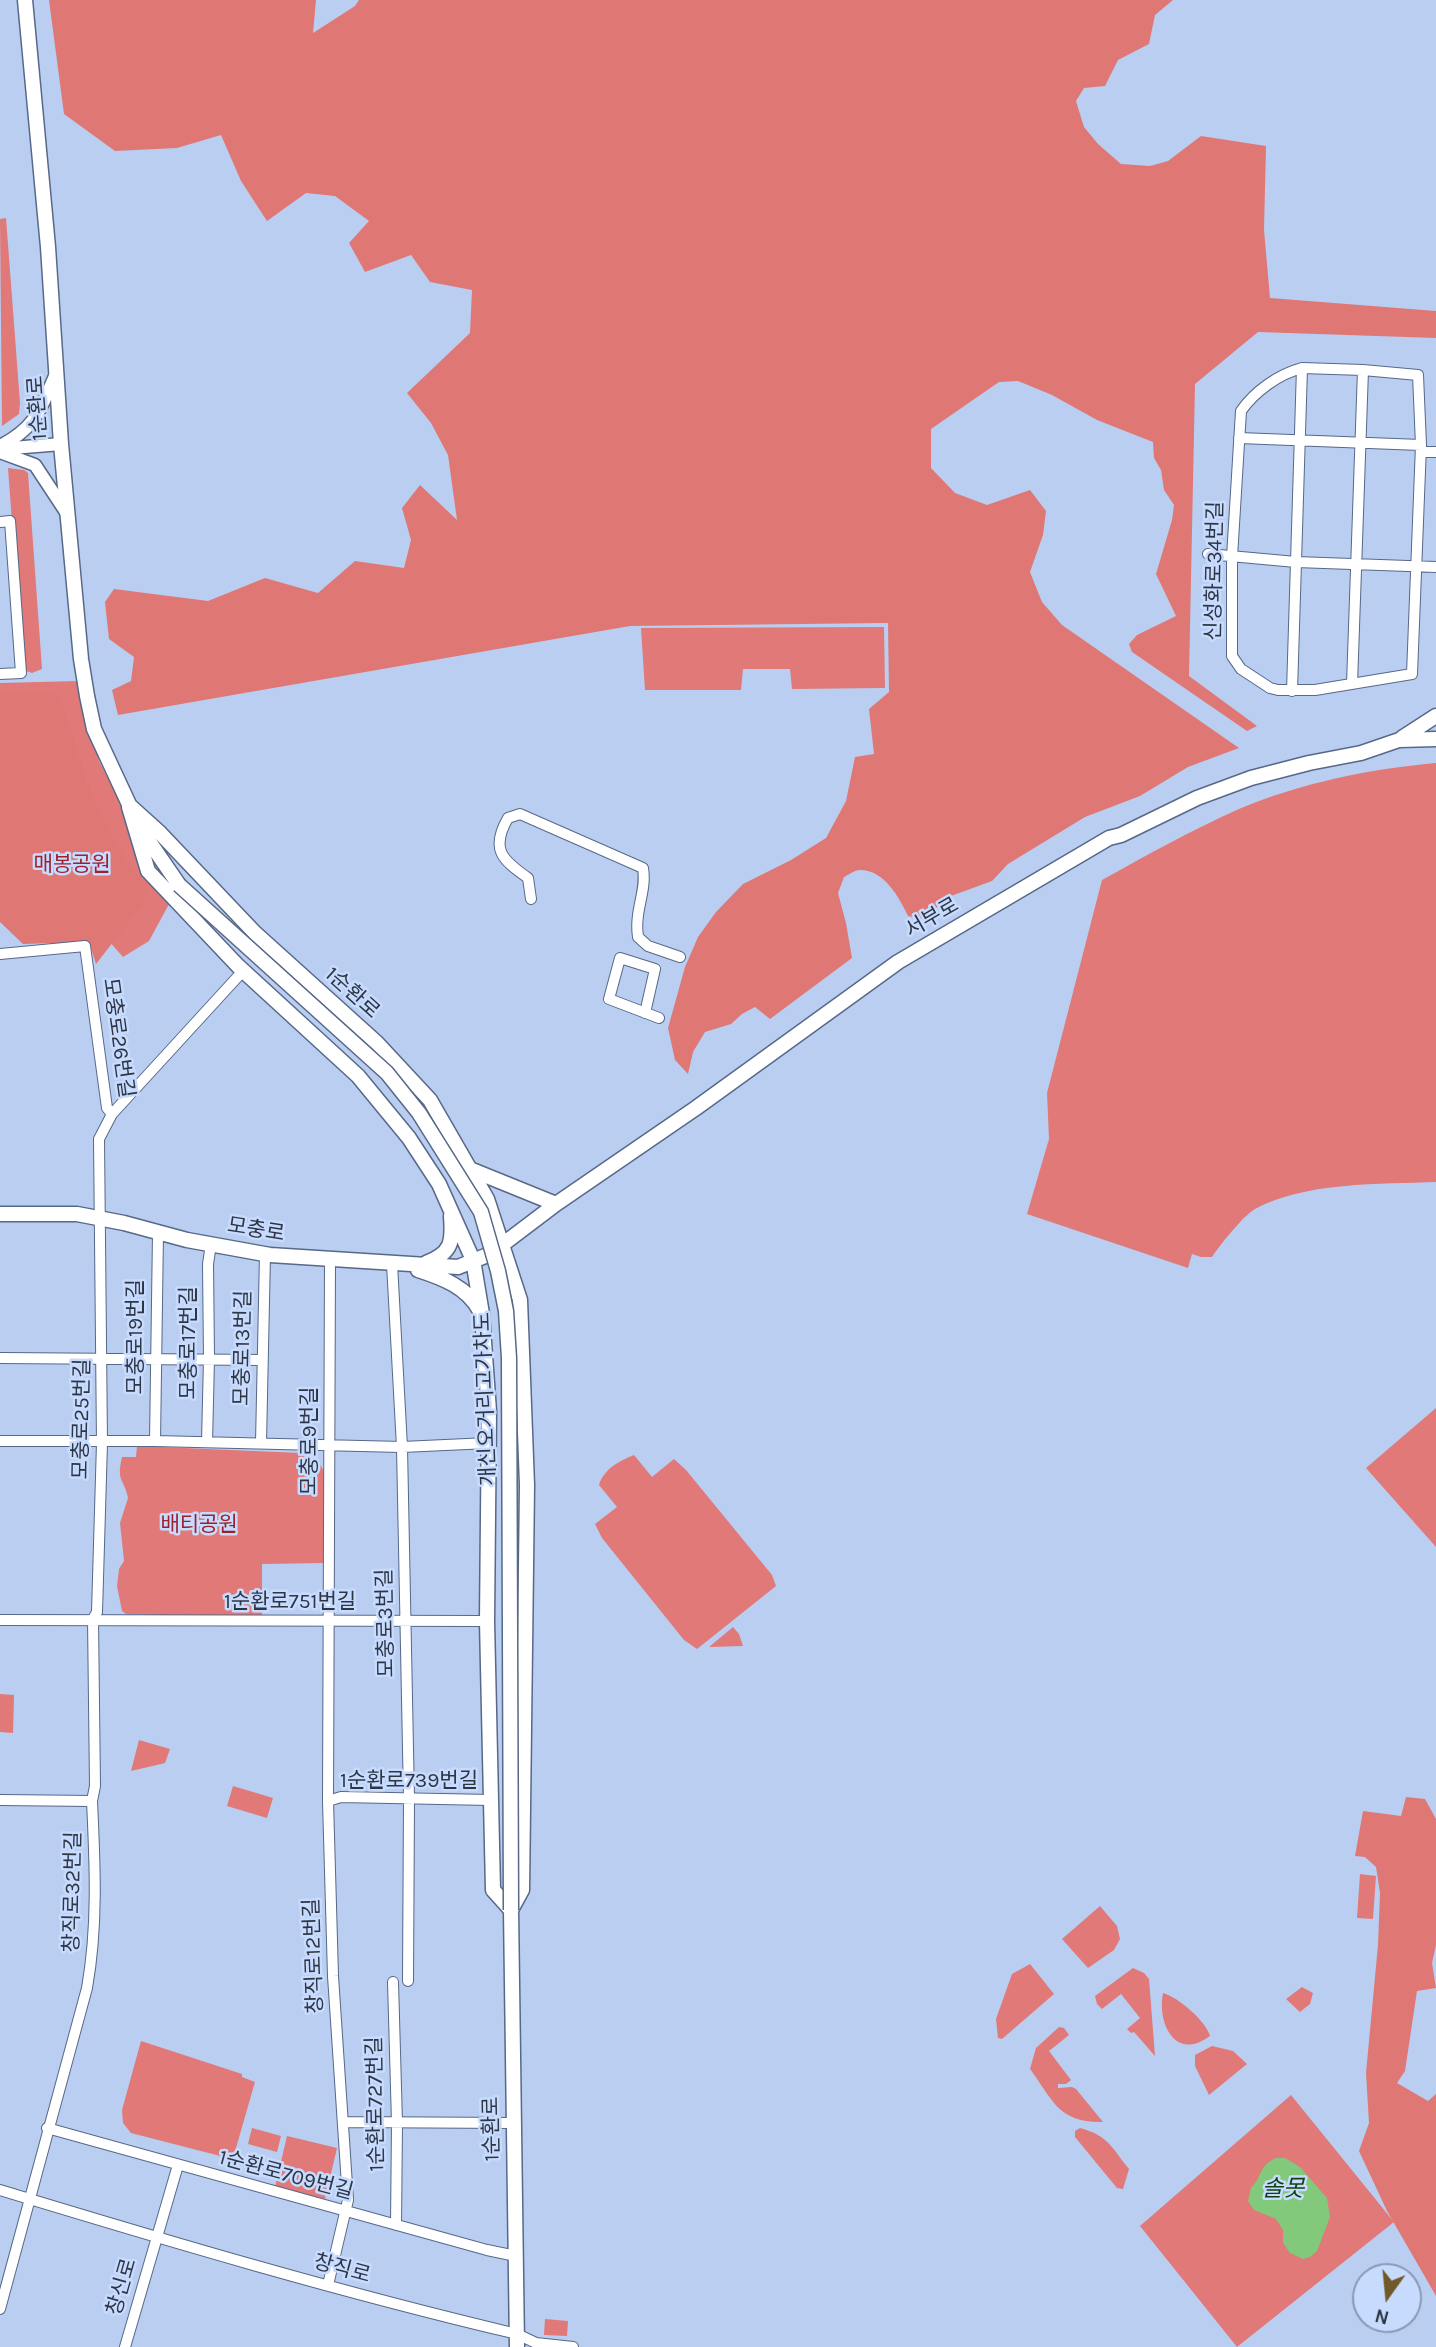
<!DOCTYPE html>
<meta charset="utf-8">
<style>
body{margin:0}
#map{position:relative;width:1436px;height:2347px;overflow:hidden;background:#bacef2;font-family:Karla,sans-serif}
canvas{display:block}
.north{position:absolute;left:1352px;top:2263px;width:70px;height:70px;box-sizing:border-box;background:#c7dbff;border:2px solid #8a99b4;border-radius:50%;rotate:195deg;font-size:19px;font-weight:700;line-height:28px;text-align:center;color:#2e3644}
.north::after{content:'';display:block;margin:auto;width:24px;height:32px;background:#72592a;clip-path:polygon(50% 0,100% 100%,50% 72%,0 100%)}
</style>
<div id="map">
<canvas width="1436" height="2347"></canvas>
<div class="north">N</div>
</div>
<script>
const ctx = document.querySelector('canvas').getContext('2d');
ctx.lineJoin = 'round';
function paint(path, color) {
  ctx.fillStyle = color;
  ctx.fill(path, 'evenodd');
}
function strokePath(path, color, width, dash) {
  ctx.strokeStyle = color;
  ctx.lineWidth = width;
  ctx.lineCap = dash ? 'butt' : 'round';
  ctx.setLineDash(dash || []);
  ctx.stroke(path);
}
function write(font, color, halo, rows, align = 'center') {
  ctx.font = font + ' Karla,"Noto Sans KR",sans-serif';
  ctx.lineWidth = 5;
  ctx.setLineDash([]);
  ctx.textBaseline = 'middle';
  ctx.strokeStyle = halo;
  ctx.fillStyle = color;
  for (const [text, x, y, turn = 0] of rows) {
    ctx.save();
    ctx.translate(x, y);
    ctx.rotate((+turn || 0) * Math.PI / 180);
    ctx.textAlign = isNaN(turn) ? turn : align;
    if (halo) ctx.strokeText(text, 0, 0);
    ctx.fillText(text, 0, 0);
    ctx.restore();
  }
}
const green = new Path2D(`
 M6,218L20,403L19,414L2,426L0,219Z
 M8,468L24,470L28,473L42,669L32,673L23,670Z
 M884,627L885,688L792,689L790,669H743L741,690H645L641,628Z
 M79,681L99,761L151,862L175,893L149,941L123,957L108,940L0,891V683Z
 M1436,763V1182C1381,1184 1304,1182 1255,1209C1244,1215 1220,1245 1212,1257H1201L1192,1254L1188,1268L1027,1214L1049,1139L1047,1093L1102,880C1147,855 1192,830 1239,809C1301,783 1369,769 1436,763Z
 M1436,1408V1547L1366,1468Z
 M137,1446L301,1453C311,1460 321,1459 324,1473L326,1563L262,1564V1618L126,1614L122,1611L117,1586L119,1569L124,1561L120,1523L128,1498C124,1477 116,1483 122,1457H136Z
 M634,1455L652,1477L674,1459L686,1470L772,1575L776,1586L697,1649L684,1640L602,1538L595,1524L617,1507L599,1485C604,1469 619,1461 634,1455Z
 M733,1627L739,1634L743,1646L709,1647Z
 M0,1694L14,1695L13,1733L0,1732Z
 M139,1740L170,1749L165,1763L131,1771Z
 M233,1786L273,1798L267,1818L227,1806Z
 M1360,1874L1376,1876L1373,1919L1357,1918Z
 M1100,1906L1117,1926L1120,1939L1114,1950L1088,1968L1062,1939Z
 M1030,1964L1054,1994L1002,2039L998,2038L996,2019L1012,1974Z
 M1133,1968L1144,1973L1149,1979L1155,2056L1134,2032L1131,2033L1127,2029L1140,2018L1121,1994L1102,2009L1097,2004L1095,1996Z
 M1302,1987L1313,1993L1310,2004L1300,2012L1286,1999Z
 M1163,1993C1178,1997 1206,2021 1210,2036C1175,2062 1157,2023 1163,1993Z
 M1059,2027L1064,2028L1069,2035L1049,2051L1071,2080L1066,2084H1058V2088L1072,2087L1076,2089L1103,2122C1058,2123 1053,2100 1030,2069L1036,2048Z
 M141,2041L242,2074V2077L255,2082L234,2155L228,2158L131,2133L123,2123L122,2110Z
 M1212,2046L1233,2051L1247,2064L1209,2095L1195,2066V2055Z
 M1291,2095L1394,2222L1237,2347L1140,2226Z
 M252,2128L281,2136L277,2152L248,2144Z
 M1080,2128C1109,2136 1111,2147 1129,2169L1123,2189L1117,2188L1075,2137V2131Z
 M287,2136L337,2148L325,2199L275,2187Z
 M545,2319L568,2321L567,2336L544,2335Z`);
const forest = new Path2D(`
 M49,0H316L313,33L355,6L359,0H1173L1155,15L1149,44L1118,60L1105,86L1084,88L1076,101L1084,127L1098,144L1121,164L1150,166L1168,161L1201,136L1266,146L1264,230L1270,298L1436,311V338L1258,332L1195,384L1189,676L1257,726L1247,731L1132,652L1129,644L1137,635L1176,616L1156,574L1172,520L1174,505L1164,490L1161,470L1154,458L1153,442L1097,420L1052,395L1018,381L999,382L931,429V468L955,493L987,505L1030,490L1046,511L1043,535L1030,572L1042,602L1062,625L1239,748L1188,767L1140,796L1085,817L1008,864L992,881L951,896L922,919L908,916C899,897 884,870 860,870C855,870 848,875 844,877L838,893L846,923L852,958L770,1019L755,1007L742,1014L731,1024L705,1032L693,1052L688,1074L675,1060L668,1028L685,967L698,937L716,912L743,884L791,860L826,838L846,801L855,757L874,754L869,709L889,692L888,623L630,626L118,715L112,690L131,681L134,657L109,639L105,602L114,589L208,601L265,578L318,593L355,561L404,568L411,540L402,508L420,485L457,520L448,455L431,423L407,393L470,333L472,290L430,282L411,255L365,272L349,243L369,221L335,196L306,193L267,221L241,181L221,135L177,148L115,151L64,114Z
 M58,693L91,794L119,849L148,891L142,905L96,964L89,942L23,944L0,922V694Z
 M1406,1797L1425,1799L1436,1819V1945L1432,1963L1436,1988L1417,1991L1405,2071L1397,2083L1428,2101L1436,2094V2296L1387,2211L1359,2151L1369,2123L1366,2073L1378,1945L1380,1893L1376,1867L1365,1857L1355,1856L1363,1811L1401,1816Z`);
const water = new Path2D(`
 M1276,2158H1285L1300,2167L1327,2198L1330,2217L1317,2251L1310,2257L1303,2259L1290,2253L1283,2243V2230L1276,2219L1254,2210L1248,2201L1251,2188C1263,2176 1258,2166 1276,2158Z`);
const minor = new Path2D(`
 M1302,368L1363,370L1418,375L1421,445L1412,674L1315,690H1278L1270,688L1241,669L1232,656V557L1241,411C1255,391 1279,374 1302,368Z
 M1239,438L1421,445
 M1421,452H1436
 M0,522L10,521L21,673L0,674
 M1208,554L1296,562L1436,567
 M1352,684L1363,370
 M1292,691L1302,368
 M531,899L528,878C502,860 490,849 508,818L520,814L643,868C647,892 634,910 638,937L648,946L680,957
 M0,954L85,946L107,1108L112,1114L99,1139L102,1443L97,1612L93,1619L95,1786L92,1801C95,1864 98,1926 87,1988L0,2309
 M645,1013L655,969L620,958L609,999L659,1018
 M112,1114L243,971
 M392,1264L402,1447L409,1799L408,1981
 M0,1358L262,1360
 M0,1441H155L402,1447L489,1443
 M155,1441L158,1233
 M207,1442L209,1359L208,1264L211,1244
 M261,1443L265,1254
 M0,1620L487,1621
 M0,1800L92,1801
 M328,1801L341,1797L490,1800
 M393,1982L397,2123L396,2225
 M343,2122L513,2123
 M47,2128L487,2250L516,2256
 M0,2190C171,2242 343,2293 517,2334L536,2343L573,2347
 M328,2285L348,2200L333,1976L328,1801L330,1260
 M125,2347L178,2165`);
const tertiary = new Path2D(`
 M0,446C37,427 40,409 56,374
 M0,449L61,444
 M0,452L35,465L68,515`);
const secondary = new Path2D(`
 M25,0L48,247L61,444L81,659L87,696L94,729L140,828L179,885
 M1402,738L1436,716
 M129,805L160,833L255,933L377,1043L430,1100L487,1199L520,1300L527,1485L522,1890L511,1910L517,2347
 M129,807L148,871L238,966L358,1076L409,1138L439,1184L473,1260L482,1314L489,1411L487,1621L493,1890L511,1910
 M472,1170L556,1204
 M0,1214H77L124,1223L187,1240L270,1255L458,1267L490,1254L556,1204L696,1108L898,962L1109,838L1121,835L1197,798L1251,778L1309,763L1361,753L1399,740L1436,739
 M426,1263C452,1253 453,1242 451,1216
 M418,1270C443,1278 467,1287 480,1311`);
const secondaryBridge = new Path2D(`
 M179,885L387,1073L419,1113L481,1212L498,1271L506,1311L509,1358L511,1910`);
const streetNames = [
 ["1순환로",38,408,-94],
 ["신성화로34번길",1215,571,-89],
 ["서부로",932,918,-30],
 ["1순환로",352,993,42],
 ["모충로26번길",118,1038,82],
 ["모충로",256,1230,9],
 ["모충로19번길",136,1337,-90],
 ["모충로17번길",189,1343,-90],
 ["모충로13번길",243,1348,-89],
 ["개신오거리고가차도",486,1399,-92],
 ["모충로25번길",82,1419,-89],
 ["모충로9번길",310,1441,-90],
 ["1순환로751번길",290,1602],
 ["모충로3번길",386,1623,-91],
 ["1순환로739번길",409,1781],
 ["창직로32번길",73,1892,-89],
 ["창직로12번길",314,1956,-92],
 ["1순환로727번길",376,2104,-91],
 ["1순환로",492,2129,-91],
 ["1순환로709번길",286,2175,15],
 ["창직로",342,2269,15],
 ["창신로",122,2287,-74]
];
const parkNames = [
 ["매봉공원",72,865],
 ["배티공원",199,1525]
];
const waterNames = [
 ["솔못",1283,2189]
];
paint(green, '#e07977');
paint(forest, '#df7875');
paint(water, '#82c97b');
strokePath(minor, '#576888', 12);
strokePath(tertiary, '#576888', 15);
strokePath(secondary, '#576888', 17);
strokePath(minor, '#fff', 10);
strokePath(tertiary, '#fff', 12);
strokePath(secondary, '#fff', 14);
strokePath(secondaryBridge, '#576888', 17, []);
strokePath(secondaryBridge, '#fff', 14);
write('21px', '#2e3644', '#c7dbff', streetNames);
write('21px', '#9d212b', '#c7dbff', parkNames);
write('italic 23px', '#10410d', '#c7dbff', waterNames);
</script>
